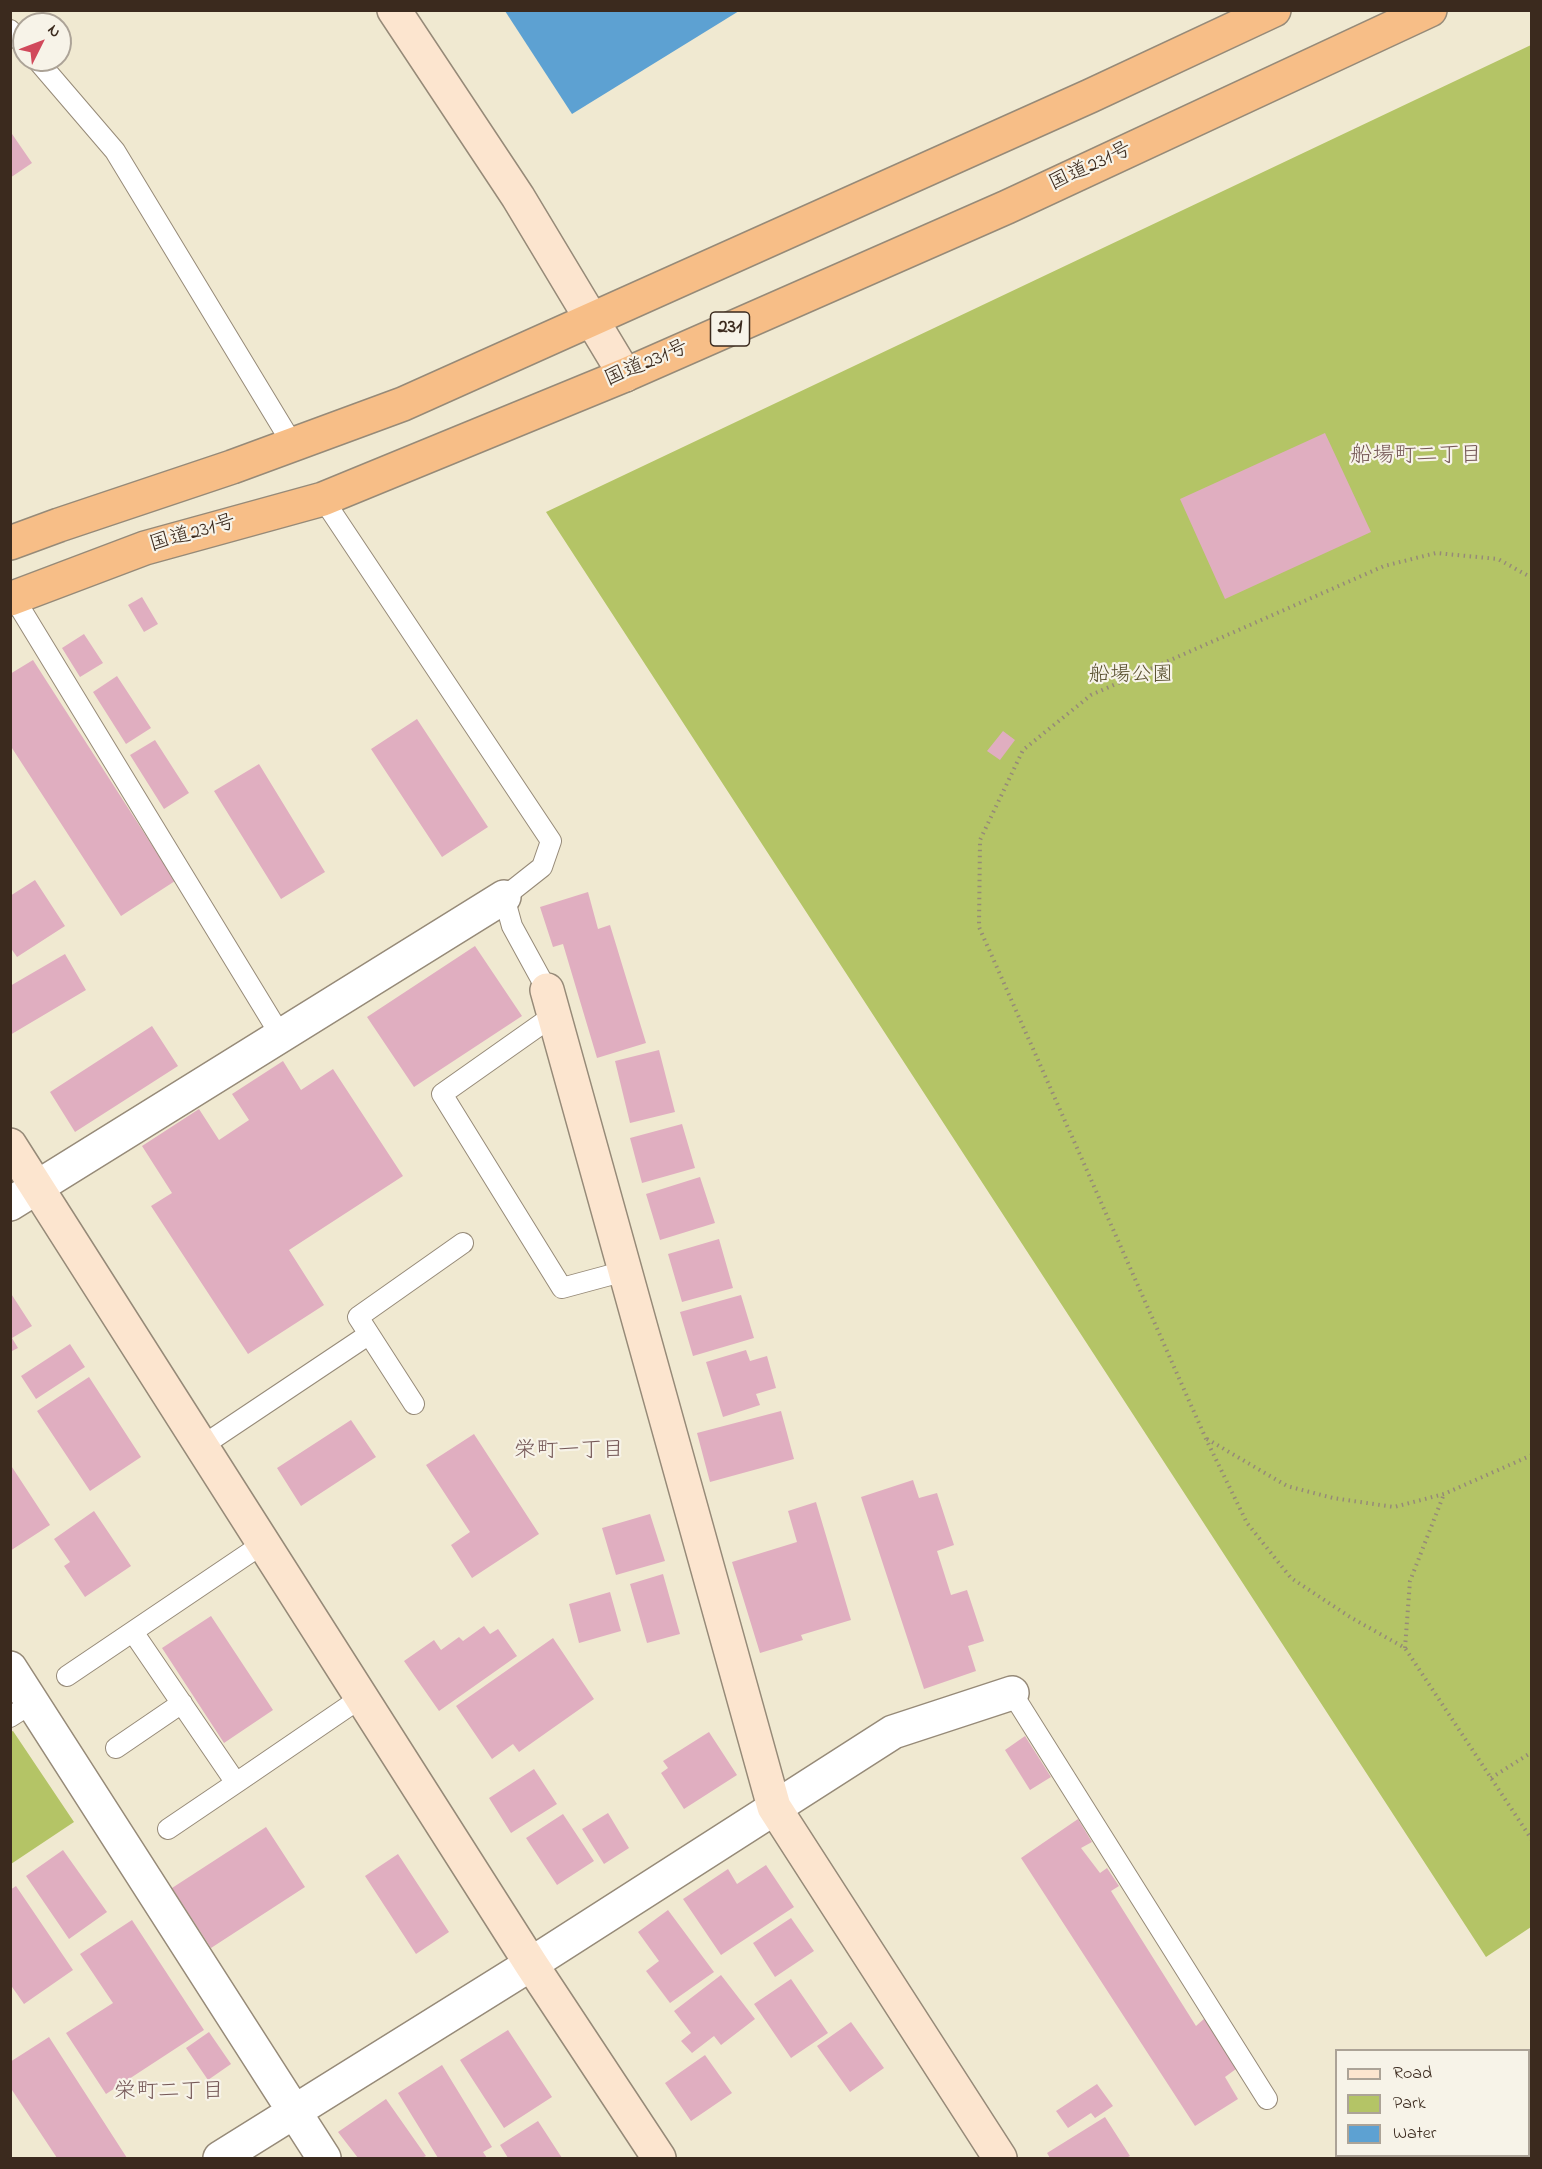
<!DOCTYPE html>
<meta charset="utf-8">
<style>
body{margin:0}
#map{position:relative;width:1542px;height:2169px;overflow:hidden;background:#f0e9d1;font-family:"Indie Flower",sans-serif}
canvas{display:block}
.frame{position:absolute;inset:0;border:12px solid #3b2a1e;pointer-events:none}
.legend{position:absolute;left:1335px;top:2049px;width:195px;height:108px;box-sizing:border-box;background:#f7f3e8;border:2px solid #aca397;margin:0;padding:8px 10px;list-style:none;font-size:18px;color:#3b2a1e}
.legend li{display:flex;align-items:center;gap:12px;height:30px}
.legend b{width:30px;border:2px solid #aca397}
.north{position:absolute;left:12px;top:12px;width:60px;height:60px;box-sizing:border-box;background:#f7f3e8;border:2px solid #aca397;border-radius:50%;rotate:48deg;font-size:16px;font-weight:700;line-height:24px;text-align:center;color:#3b2a1e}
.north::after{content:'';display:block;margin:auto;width:21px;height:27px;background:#d1495b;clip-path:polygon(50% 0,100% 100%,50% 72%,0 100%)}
</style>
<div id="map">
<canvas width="1542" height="2169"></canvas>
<div class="frame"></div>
<ul class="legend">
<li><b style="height:8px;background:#fce5cf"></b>Road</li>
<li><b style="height:16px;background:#b4c466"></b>Park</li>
<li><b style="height:16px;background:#5da1d2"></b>Water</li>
</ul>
<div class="north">N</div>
</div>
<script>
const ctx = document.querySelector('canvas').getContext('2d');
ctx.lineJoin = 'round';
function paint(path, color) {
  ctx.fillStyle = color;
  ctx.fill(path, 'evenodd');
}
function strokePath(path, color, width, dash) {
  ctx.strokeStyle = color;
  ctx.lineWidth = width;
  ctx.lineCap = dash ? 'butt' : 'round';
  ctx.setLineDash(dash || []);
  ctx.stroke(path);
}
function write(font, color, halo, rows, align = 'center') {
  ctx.font = font + ' "Indie Flower","Klee One",sans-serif';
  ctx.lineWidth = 4.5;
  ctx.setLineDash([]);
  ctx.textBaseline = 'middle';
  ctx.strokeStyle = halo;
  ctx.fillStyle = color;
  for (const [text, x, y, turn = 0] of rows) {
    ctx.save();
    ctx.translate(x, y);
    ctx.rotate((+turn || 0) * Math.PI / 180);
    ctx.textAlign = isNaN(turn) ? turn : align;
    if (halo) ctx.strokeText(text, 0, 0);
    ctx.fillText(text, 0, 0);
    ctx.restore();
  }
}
const green = new Path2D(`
 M1531,45V1927L1486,1957L546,512Z
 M13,1731L74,1822L11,1864L10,1732Z`);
const water = new Path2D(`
 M505,11H739L572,114Z`);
const building = new Path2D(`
 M10,131L32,163L10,178Z
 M1325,433L1371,532L1225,599L1180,499Z
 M142,597L158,624L144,632L128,605Z
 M84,634L103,663L80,677L62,648Z
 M33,660L175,881L121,916L10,745V674Z
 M117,676L151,728L126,744L93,692Z
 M417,719L488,827L442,857L371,749Z
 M1003,731L1015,740L1000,760L987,751Z
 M155,740L189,793L164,809L130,755Z
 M259,764L325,872L281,899L214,791Z
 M35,880L65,926L17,957L10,947V896Z
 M588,892L598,929L610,925L646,1043L597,1058L563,944L553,947L540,907Z
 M475,946L522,1016L414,1087L367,1017Z
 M65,954L86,990L10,1035V986Z
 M152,1026L178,1066L75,1132L50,1092Z
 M659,1050L675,1112L630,1123L615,1061Z
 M283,1061L301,1090L333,1069L403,1176L289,1250L324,1305L248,1354L151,1206L172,1193L142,1146L199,1109L219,1140L249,1120L232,1094Z
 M682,1124L695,1168L642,1183L630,1138Z
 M700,1177L715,1223L660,1240L646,1194Z
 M719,1239L733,1288L682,1302L668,1254Z
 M10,1292L32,1326L12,1338L18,1348L10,1352Z
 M741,1295L754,1338L693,1356L680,1312Z
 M70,1344L85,1367L36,1399L21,1376Z
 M746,1350L750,1361L767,1356L776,1388L756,1394L760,1405L723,1417L706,1362Z
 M89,1377L141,1457L90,1491L37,1411Z
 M781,1411L794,1459L710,1482L697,1433Z
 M351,1420L376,1457L301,1506L277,1468Z
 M474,1434L539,1534L472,1578L451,1545L470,1532L426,1465Z
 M10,1464L50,1525L10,1551Z
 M913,1480L919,1498L937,1493L954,1545L937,1551L951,1595L967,1590L984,1641L968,1646L976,1671L924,1689L861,1497Z
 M816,1502L851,1620L801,1635L803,1640L760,1653L732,1562L797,1542L788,1511Z
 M94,1511L131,1566L85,1597L64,1566L70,1562L54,1539Z
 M650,1514L665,1561L616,1575L602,1528Z
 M663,1574L680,1634L647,1643L630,1584Z
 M610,1592L621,1631L579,1643L569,1604Z
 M211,1616L273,1710L224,1743L162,1648Z
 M484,1626L490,1634L498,1629L517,1656L439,1711L404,1661L434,1640L441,1650L459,1637L463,1641Z
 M553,1638L594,1699L519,1752L513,1744L492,1759L456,1706Z
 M709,1732L737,1775L684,1809L661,1773L668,1768L663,1761Z
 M1025,1736L1051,1777L1030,1790L1005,1750Z
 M534,1769L557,1804L511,1833L489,1798Z
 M608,1813L629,1848L604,1864L582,1829Z
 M563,1814L594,1861L557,1885L526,1838Z
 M1078,1819L1092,1842L1081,1848L1100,1873L1107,1868L1119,1886L1111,1891L1196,2026L1205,2018L1236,2069L1225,2077L1238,2099L1195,2126L1021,1858Z
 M266,1827L305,1887L211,1948L172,1888Z
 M63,1850L107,1912L69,1939L26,1876Z
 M398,1854L449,1932L416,1954L365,1876Z
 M766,1865L794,1907L721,1955L683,1899L728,1869L737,1884Z
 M16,1886L73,1970L24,2004L10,1984V1890Z
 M668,1910L714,1972L670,2003L646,1971L659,1961L638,1932Z
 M791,1918L814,1951L775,1977L753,1943Z
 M132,1920L204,2030L106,2094L66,2033L113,2003L80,1954Z
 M721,1975L755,2019L721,2045L714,2036L692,2053L681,2041L691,2033L674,2011Z
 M791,1979L828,2033L791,2058L754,2004Z
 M851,2022L884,2068L850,2092L817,2046Z
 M508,2030L552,2097L504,2128L460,2060Z
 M209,2032L231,2064L208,2080L186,2048Z
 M49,2037L127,2158H57L10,2087V2062Z
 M705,2055L732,2093L691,2121L665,2083Z
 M442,2065L492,2147L483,2152L487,2158H438L398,2093Z
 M1097,2084L1113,2106L1095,2118L1091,2113L1068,2128L1056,2111Z
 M386,2099L426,2156L422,2158H358L338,2132Z
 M1105,2117L1130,2156L1126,2158H1050L1047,2153Z
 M538,2121L562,2158H508L500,2145Z`);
const path = new Path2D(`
 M1532,578L1498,559L1436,553L1384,566L1091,695L1023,750L980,840L979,927L1206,1439L1247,1523L1291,1578L1350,1617L1405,1648L1532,1840
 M1207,1439L1287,1486L1333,1498L1394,1507L1444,1494L1532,1455
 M1405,1648L1410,1581L1444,1494
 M1491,1778L1532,1752`);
const lane = new Path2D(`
 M10,30L24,45
 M37,60L115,151L293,445
 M323,499L551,841L542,867L504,897L512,926L547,990
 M14,598L281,1036
 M554,1015L442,1094L562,1288L625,1271
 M414,1404L358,1317L463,1243
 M202,1446L368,1335
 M133,1632L236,1783L362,1697
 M67,1676L264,1543
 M1012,1693L1267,2099
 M10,1717L32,1703
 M116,1748L182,1703
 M168,1829L236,1783`);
const street = new Path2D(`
 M10,1204L504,897
 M10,1668L324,2158
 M220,2158L531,1964L893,1732L1012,1693`);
const secondary = new Path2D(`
 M394,10L518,197L625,375
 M547,990L774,1807L1000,2158
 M10,1145L531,1964L659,2158`);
const highway = new Path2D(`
 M10,543L59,525L232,467L403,404L1090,96L1274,10
 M10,599L145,548L323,499L625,375L1007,207L1430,10`);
const shields = [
 [730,329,39]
];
const shieldNames = [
 ["231",730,329]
];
const streetNames = [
 ["国道231号",1091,168,-25],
 ["国道231号",647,365,-23],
 ["国道231号",193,535,-16]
];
const parkNames = [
 ["船場公園",1131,677]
];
const neighbourhoodNames = [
 ["船場町二丁目",1416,457],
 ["栄町一丁目",569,1452],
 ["栄町二丁目",169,2093]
];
paint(green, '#b4c466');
paint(water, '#5da1d2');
paint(building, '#e0aec0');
strokePath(lane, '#968a78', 22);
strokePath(street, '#968a78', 36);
strokePath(secondary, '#968a78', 36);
strokePath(highway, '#968a78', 36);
strokePath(path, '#968a78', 4, [1.5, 4.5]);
strokePath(lane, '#fff', 20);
strokePath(street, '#fff', 33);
strokePath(secondary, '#fce5cf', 33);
strokePath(highway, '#f7be87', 33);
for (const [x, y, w] of shields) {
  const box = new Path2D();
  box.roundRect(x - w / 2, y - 17, w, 34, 4.5);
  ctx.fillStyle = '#f7f3e8';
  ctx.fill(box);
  strokePath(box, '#3b2a1e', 1.5);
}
write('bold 20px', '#3b2a1e', null, shieldNames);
write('21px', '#3b2a1e', '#f7f3e8', streetNames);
write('21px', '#595030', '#f7f3e8', parkNames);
write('22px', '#755857', '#f7f3e8', neighbourhoodNames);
</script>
